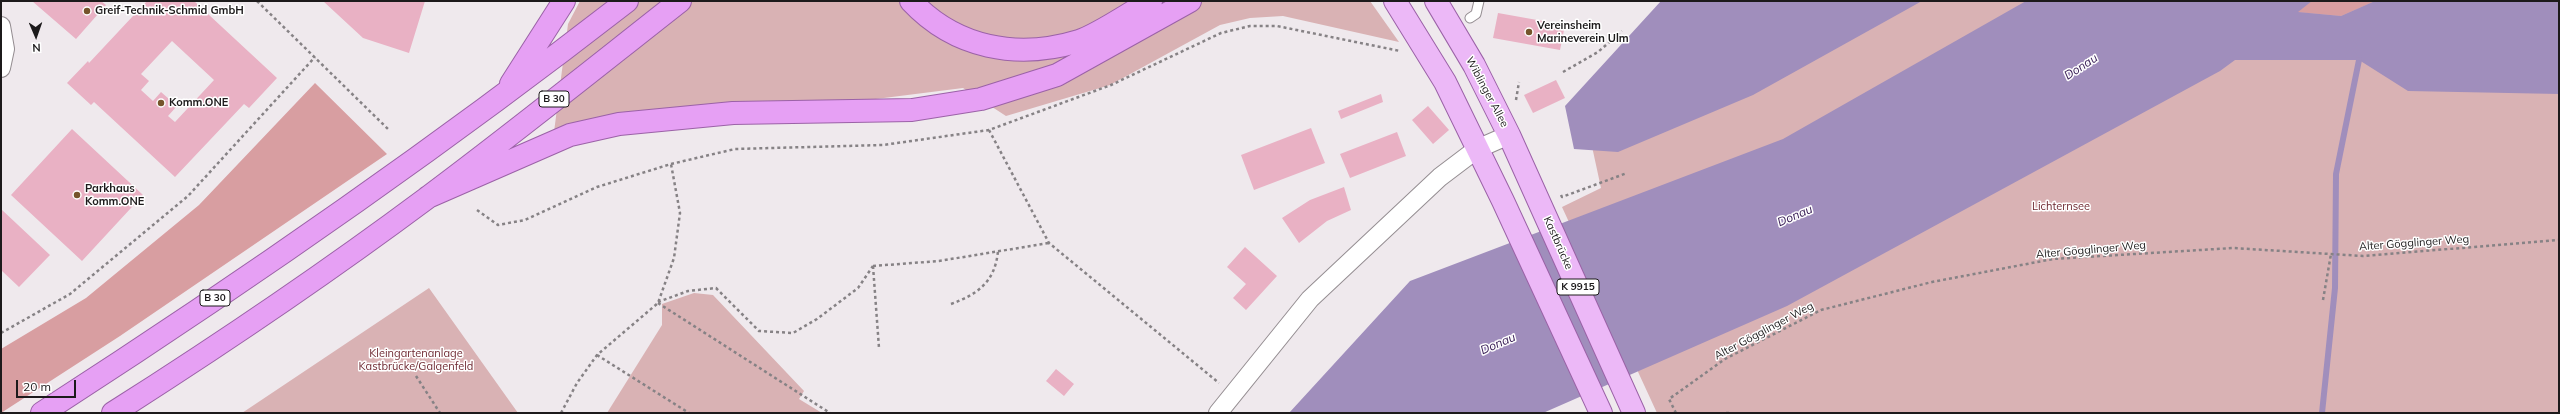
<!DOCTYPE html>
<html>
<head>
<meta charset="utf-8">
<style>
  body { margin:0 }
  #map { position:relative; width:2560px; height:414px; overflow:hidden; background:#efe9ed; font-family:Mulish,sans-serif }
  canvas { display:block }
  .frame { position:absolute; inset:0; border:2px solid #1c1a1b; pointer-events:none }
  .north { position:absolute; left:16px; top:16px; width:40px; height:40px; -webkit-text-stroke:3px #fff; paint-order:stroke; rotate:178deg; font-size:11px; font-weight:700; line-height:16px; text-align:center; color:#1c1a1b }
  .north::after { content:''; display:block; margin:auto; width:14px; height:18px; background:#1c1a1b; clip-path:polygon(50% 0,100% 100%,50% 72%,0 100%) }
  .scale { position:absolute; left:16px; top:380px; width:60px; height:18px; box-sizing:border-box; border:2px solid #1c1a1b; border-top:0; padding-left:5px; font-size:12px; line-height:14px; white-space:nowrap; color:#1c1a1b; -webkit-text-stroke:3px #fff; paint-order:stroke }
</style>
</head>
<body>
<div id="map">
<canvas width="2560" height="414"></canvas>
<div class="frame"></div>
<div class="north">N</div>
<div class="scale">20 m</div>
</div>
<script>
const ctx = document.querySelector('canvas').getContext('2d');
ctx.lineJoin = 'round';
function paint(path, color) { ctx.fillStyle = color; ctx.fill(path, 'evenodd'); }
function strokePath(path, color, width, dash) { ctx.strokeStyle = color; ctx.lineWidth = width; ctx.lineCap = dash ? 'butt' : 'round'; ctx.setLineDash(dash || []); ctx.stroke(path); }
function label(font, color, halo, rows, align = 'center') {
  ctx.font = font + ' Mulish,sans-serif'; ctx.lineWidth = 3; ctx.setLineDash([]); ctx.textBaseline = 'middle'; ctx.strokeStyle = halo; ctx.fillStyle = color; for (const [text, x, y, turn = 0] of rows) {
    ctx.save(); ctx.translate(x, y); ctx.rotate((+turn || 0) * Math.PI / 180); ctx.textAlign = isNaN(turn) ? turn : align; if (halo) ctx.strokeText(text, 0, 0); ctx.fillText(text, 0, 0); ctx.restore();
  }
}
const green = new Path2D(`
  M 580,1 L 1370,1 L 1399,42 L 1283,16 L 1250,18 L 1220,25 L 1110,85 L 1006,116 L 963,88 L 860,101 L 734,102 L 616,116 L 554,132 L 568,24 Z
  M 1663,1 L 2559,1 L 2559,413 L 1657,413 L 1562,207 L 1601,188 L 1580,91 Z
  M 429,288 L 518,413 L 242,413 Z
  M 694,293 L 713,295 L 804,391 L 799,399 L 822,413 L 607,413 L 662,325 L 662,304 Z`);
const forest = new Path2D(`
  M 2312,1 L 2375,1 L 2341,16 L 2297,12 Z
  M 315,83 L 387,154 L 120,336 L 1,413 L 1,349 L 86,298 L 199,205 Z`);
const water = new Path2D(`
  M 1661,1 L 1922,1 L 1753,95 L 1618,152 L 1574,149 L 1565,106 Z
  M 2026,1 L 2312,1 L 2298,12 L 2341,16 L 2375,1 L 2559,1 L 2559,94 L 2408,91 L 2359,60 L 2235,60 L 2220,71 L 1787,306 L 1543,413 L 1289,413 L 1410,281 L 1783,139 Z`);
const stream = new Path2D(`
  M 2322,413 L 2335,288 L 2336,174 L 2359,60`);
const building = new Path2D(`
  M 32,1 L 101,1 L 106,5 L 76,39 Z
  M 147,1 L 194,1 L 277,78 L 249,108 L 244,104 L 175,177 L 94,102 L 91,105 L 67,83 L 88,61 L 89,63 ZM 172,41 L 214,80 L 175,122 L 168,116 L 177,106 L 161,92 L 153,101 L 141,90 L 149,81 L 141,74 Z
  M 323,1 L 425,1 L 409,53 L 363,38 Z
  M 1498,13 L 1565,25 L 1560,50 L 1493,38 Z
  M 1556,80 L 1565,98 L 1533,113 L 1524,95 Z
  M 1381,94 L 1383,102 L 1341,119 L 1338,111 Z
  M 1428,106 L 1449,130 L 1433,144 L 1412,120 Z
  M 1311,128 L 1325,163 L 1254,190 L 1241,155 Z
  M 72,129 L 143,195 L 82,261 L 11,195 Z
  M 1397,132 L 1406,156 L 1350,178 L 1340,154 Z
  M 1344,187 L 1351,210 L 1327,221 L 1299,243 L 1282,218 L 1310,200 Z
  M 1,209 L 50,255 L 19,287 L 1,270 Z
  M 1245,247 L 1277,276 L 1246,310 L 1233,298 L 1246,284 L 1227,267 Z
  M 1056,369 L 1074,384 L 1064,396 L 1046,381 Z`);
const path = new Path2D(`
  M 257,1 L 388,129
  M 1563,72 L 1598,52 L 1622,31
  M 1516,100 L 1519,82
  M 989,130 L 1049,243 L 1219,383
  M 1561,195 L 1562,197 L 1627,173
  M 477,210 L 498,225 L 525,220 L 597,187 L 671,164 L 735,149 L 883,145 L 989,130 L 1111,85 L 1221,33 L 1250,26 L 1277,26 L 1400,51
  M 873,266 L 939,261 L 1049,243
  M 873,266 L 879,348
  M 2323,300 L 2331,254
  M 658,302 L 688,291 L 716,288 L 759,331 L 793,333 L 817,319 L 858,288 L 873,266
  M 658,303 L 830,413
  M 951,304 C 978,294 995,282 998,251
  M 1,333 L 70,294 L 188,196 L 315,57
  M 597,355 L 689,413
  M 416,376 L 440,413
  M 561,413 L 577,383 L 597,355 L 658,303 L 674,258 L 680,213 L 671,164
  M 1676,413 L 1669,399 L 1725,359 L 1821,310 L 1932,282 L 2053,259 L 2233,248 L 2363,256 L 2559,240
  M 1726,413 L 1730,413`);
const service = new Path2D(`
  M 1470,18 L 1476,14 L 1479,1`);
const minor = new Path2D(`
  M 1,26 L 5,49 L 1,68
  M 1218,413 L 1310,299 L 1440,177 L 1477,149 L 1509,135`);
const primary = new Path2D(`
  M 1395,1 L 1445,82 L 1503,201 L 1601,413
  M 1436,1 L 1474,65 L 1509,135 L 1634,413`);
const trunk = new Path2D(`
  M 911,1 C 955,48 1017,60 1079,41 C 1098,35 1131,12 1151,1
  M 511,84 L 564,1
  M 428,197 L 570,135 L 619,124 L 733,113 L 912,110 L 981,99 L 1057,75 L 1190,1
  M 42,413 C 242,284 438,148 627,1
  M 113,413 C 220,345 325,274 427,198 C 513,134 596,67 680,1`);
const markers = [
  [87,11,4,"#75542b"],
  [1529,32,4,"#75542b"],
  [161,103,4,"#75542b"],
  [77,195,4,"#75542b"]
];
const shields = [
  [554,99,30],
  [1578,287,42],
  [215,298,30]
];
const shieldNames = [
  ["B 30",554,99],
  ["K 9915",1578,287],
  ["B 30",215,298]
];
const poiNames = [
  ["Greif-Technik-Schmid GmbH",95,11],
  ["Vereinsheim",1537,26],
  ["Marineverein Ulm",1537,39],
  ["Komm.ONE",169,103],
  ["Parkhaus",85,189],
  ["Komm.ONE",85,202]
];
const streetNames = [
  ["Wiblinger Allee",1487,92,62],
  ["Kastbrücke",1558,243,66],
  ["Alter Gögglinger Weg",2414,243,-4],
  ["Alter Gögglinger Weg",2091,250,-5],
  ["Alter Gögglinger Weg",1764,331,-28]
];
const parkNames = [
  ["Lichternsee",2061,207],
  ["Kleingartenanlage",416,354],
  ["Kastbrücke/Galgenfeld",416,367]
];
const waterNames = [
  ["Donau",2081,67,-33],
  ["Donau",1795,216,-23],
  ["Donau",1498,344,-23]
];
paint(green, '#d9b2b4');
paint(forest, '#d89ea1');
paint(water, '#a08ebc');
strokePath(stream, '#a08ebc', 6);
paint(building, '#e9b1c4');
strokePath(service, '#948d91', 11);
strokePath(minor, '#948d91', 20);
strokePath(primary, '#9b62a7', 24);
strokePath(trunk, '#9b62a7', 24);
strokePath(path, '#868285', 2.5, [3, 3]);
strokePath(service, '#fff', 9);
strokePath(minor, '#fff', 18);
strokePath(primary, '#ecb8f7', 22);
strokePath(trunk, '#e6a0f4', 22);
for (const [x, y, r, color] of markers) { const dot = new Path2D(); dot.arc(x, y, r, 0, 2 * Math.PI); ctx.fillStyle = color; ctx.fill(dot); strokePath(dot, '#fff', 1.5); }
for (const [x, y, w] of shields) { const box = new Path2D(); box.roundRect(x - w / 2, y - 8, w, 16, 3); ctx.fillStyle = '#fff'; ctx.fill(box); strokePath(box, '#1c1a1b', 1); }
label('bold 10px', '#1c1a1b', null, shieldNames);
label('bold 11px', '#1c1a1b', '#fff', poiNames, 'left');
label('11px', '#1c1a1b', '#fff', streetNames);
label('11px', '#6f2932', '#fff', parkNames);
label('italic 12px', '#351a53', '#fff', waterNames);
</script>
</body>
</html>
